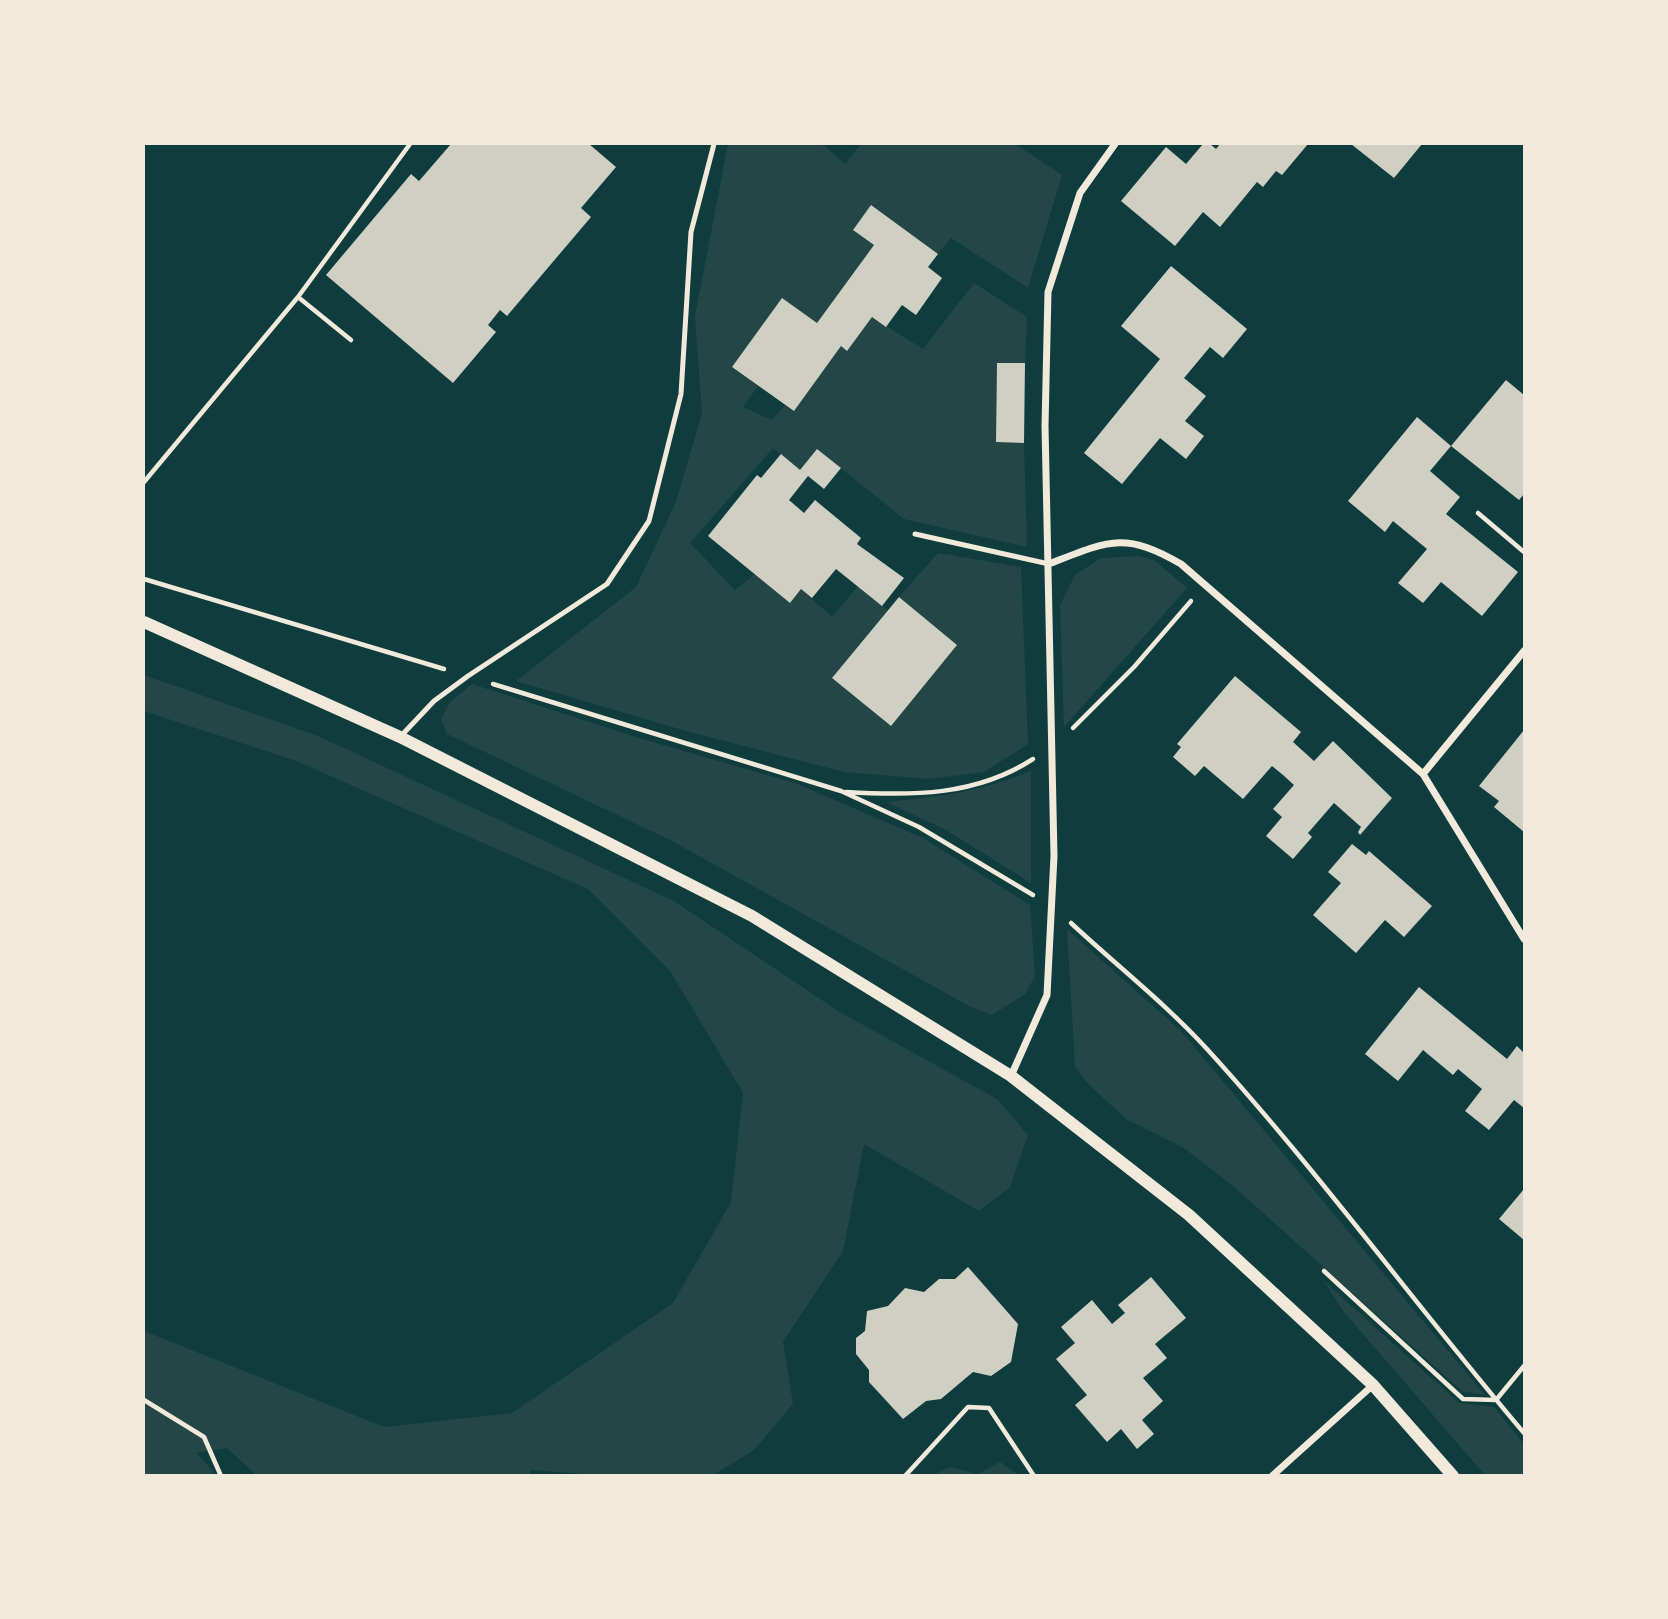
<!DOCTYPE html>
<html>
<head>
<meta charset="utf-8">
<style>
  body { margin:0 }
  #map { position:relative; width:1668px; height:1619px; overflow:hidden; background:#0f3d3e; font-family:Inter,sans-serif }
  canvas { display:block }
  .frame { position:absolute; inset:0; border:145px solid #f1e9da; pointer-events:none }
</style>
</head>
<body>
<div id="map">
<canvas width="1668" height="1619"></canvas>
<div class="frame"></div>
</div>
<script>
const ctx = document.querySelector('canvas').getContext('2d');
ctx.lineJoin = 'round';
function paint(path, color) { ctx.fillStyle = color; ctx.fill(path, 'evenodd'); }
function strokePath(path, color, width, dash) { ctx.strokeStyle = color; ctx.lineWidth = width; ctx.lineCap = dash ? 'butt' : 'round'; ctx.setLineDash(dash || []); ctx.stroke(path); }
const green = new Path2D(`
  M 728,144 L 822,144 L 845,164 L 861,144 L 1015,144 L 1062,175 L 1028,288 L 951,238 L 938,254 L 871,205 L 853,230 L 874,245 L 817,323 L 732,367 L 758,386 L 743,407 L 772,420 L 785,405 L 794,411 L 841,346 L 872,317 L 923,349 L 974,283 L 1027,317 L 1025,363 L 997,363 L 996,442 L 1024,443 L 1027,547 L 904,519 L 817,449 L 800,470 L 773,448 L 690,543 L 735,590 L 755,574 L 790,603 L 801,589 L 832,617 L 858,586 L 888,610 L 832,678 L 890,726 L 957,645 L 899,597 L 938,553 L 1021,567 L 1028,744 L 984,772 L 928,779 L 844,772 L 686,731 L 516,681 L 636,587 L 676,502 L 702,413 L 695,316 Z
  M 1139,556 L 1154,560 L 1187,588 L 1064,727 L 1060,605 L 1075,575 L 1101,558 Z
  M 144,675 L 318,736 L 674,901 L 838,1011 L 997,1099 L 1028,1135 L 1010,1187 L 979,1211 L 864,1144 L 843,1251 L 783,1342 L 793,1404 L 754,1450 L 713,1475 L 614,1476 L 531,1470 L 530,1476 L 256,1475 L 227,1448 L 196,1453 L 213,1471 L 213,1475 L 144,1475 L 144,1331 L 384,1427 L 512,1413 L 673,1303 L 731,1202 L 743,1093 L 670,971 L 588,889 L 296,761 L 144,711 Z
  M 472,684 L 639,738 L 795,783 L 923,838 L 1030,905 L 1035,976 L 1025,994 L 992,1015 L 969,1006 L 670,840 L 447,734 L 441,719 L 450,702 Z
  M 1031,771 L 1031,883 L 946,830 L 886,802 C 937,797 984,791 1031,771 Z
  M 1067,929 L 1181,1031 L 1485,1395 L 1463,1392 L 1233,1186 L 1184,1148 L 1126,1119 L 1085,1081 L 1075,1066 Z
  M 1323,1280 L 1459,1403 L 1494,1407 L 1524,1444 L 1524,1475 L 1485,1475 L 1343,1311 Z
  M 1000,1462 L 1018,1475 L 934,1475 L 950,1467 L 978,1474 Z`);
const building = new Path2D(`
  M 451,144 L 589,144 L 616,167 L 581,208 L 591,217 L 507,316 L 500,310 L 488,325 L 496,332 L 453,383 L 326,275 L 411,174 L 419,181 Z
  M 1203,144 L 1210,144 L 1216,149 L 1220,144 L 1308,144 L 1282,175 L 1276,171 L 1263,187 L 1257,182 L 1220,227 L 1203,212 L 1175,246 L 1121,201 L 1166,147 L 1186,164 Z
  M 1351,144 L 1422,144 L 1394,178 Z
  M 871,205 L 938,254 L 928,267 L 942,278 L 916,315 L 902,305 L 886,327 L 872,317 L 847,351 L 841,346 L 794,411 L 732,367 L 782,298 L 817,323 L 874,245 L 853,230 Z
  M 1171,266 L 1247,329 L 1223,358 L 1210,347 L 1184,378 L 1206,396 L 1185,421 L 1204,436 L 1186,459 L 1160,438 L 1122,484 L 1084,453 L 1160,359 L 1121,326 Z
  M 997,363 L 1025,363 L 1024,443 L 996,442 Z
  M 1506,380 L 1524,395 L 1524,494 L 1519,500 L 1451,446 Z
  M 1417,417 L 1451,446 L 1430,471 L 1460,497 L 1446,514 L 1518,572 L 1482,616 L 1441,582 L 1423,603 L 1398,583 L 1427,549 L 1393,521 L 1385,532 L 1348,501 Z
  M 817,449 L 841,468 L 824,489 L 808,476 L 789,500 L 804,513 L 815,500 L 861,538 L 857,544 L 904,578 L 882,606 L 836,569 L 812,598 L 801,589 L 790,603 L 708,536 L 757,475 L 761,478 L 781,454 L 800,470 Z
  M 899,597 L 957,645 L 891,726 L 832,678 Z
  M 1235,676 L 1301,732 L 1293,742 L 1314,761 L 1333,741 L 1392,798 L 1360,835 L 1358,832 L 1361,827 L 1334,803 L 1308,833 L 1312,837 L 1293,859 L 1266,836 L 1282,817 L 1273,809 L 1294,785 L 1283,775 L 1272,766 L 1243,799 L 1204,766 L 1195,776 L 1173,757 L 1181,747 L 1177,744 Z
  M 1524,730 L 1524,832 L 1494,807 L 1499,801 L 1479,786 Z
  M 1352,844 L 1366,855 L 1369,851 L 1432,906 L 1404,937 L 1385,920 L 1356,953 L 1313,915 L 1341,883 L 1328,872 Z
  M 1419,987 L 1507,1059 L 1517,1046 L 1524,1053 L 1524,1108 L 1514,1100 L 1489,1130 L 1465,1111 L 1482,1089 L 1458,1069 L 1453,1075 L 1423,1050 L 1398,1081 L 1365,1054 Z
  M 1524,1189 L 1524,1240 L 1499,1219 Z
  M 968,1267 L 1018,1324 L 1011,1362 L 991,1376 L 973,1372 L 941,1399 L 926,1401 L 903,1419 L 869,1382 L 869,1370 L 856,1354 L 856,1338 L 865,1331 L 867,1311 L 888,1306 L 905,1288 L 924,1292 L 939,1279 L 955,1279 Z
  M 1151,1277 L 1186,1318 L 1155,1344 L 1167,1358 L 1143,1378 L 1163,1401 L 1142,1420 L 1154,1434 L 1137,1449 L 1121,1429 L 1107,1442 L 1075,1405 L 1087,1395 L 1056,1359 L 1075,1343 L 1061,1327 L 1092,1300 L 1112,1324 L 1125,1313 L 1118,1305 Z`);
const path = new Path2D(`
  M 298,297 L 351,340
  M 144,482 L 298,297 L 410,144
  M 1478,513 L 1524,552
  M 144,579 L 444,669
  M 493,684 L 841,791 L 919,827 L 1033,895
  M 1073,728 L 1134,667 L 1191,601
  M 846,792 C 912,796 976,796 1033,759
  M 1071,923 C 1116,965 1165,1003 1207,1049 C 1319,1172 1417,1307 1524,1433
  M 1324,1271 L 1463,1399 L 1496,1400
  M 144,1400 L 204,1437 L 221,1476
  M 1496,1400 L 1524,1366
  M 905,1476 L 968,1407 L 989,1408 L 1034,1476`);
const service = new Path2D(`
  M 915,534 L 1049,564
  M 400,737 L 434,701 L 468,676 L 607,584 L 649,521 L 681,394 L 691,232 L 714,144`);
const minor = new Path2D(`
  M 1049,564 C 1108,541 1124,531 1181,564 L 1423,774 L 1524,939
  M 1423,774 L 1524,651
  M 1011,1076 L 1047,995 L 1054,856 L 1045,426 L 1048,292 L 1080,193 L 1115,144
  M 1272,1476 L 1373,1385`);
const tertiary = new Path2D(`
  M 144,622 L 400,737 L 752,916 L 1011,1076 L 1189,1215 L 1373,1385 L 1453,1476`);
paint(green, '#244646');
paint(building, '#cfcfc3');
strokePath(path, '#f1e9da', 4.5);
strokePath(service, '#f1e9da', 5);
strokePath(minor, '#f1e9da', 7);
strokePath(tertiary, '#f1e9da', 12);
</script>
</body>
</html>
